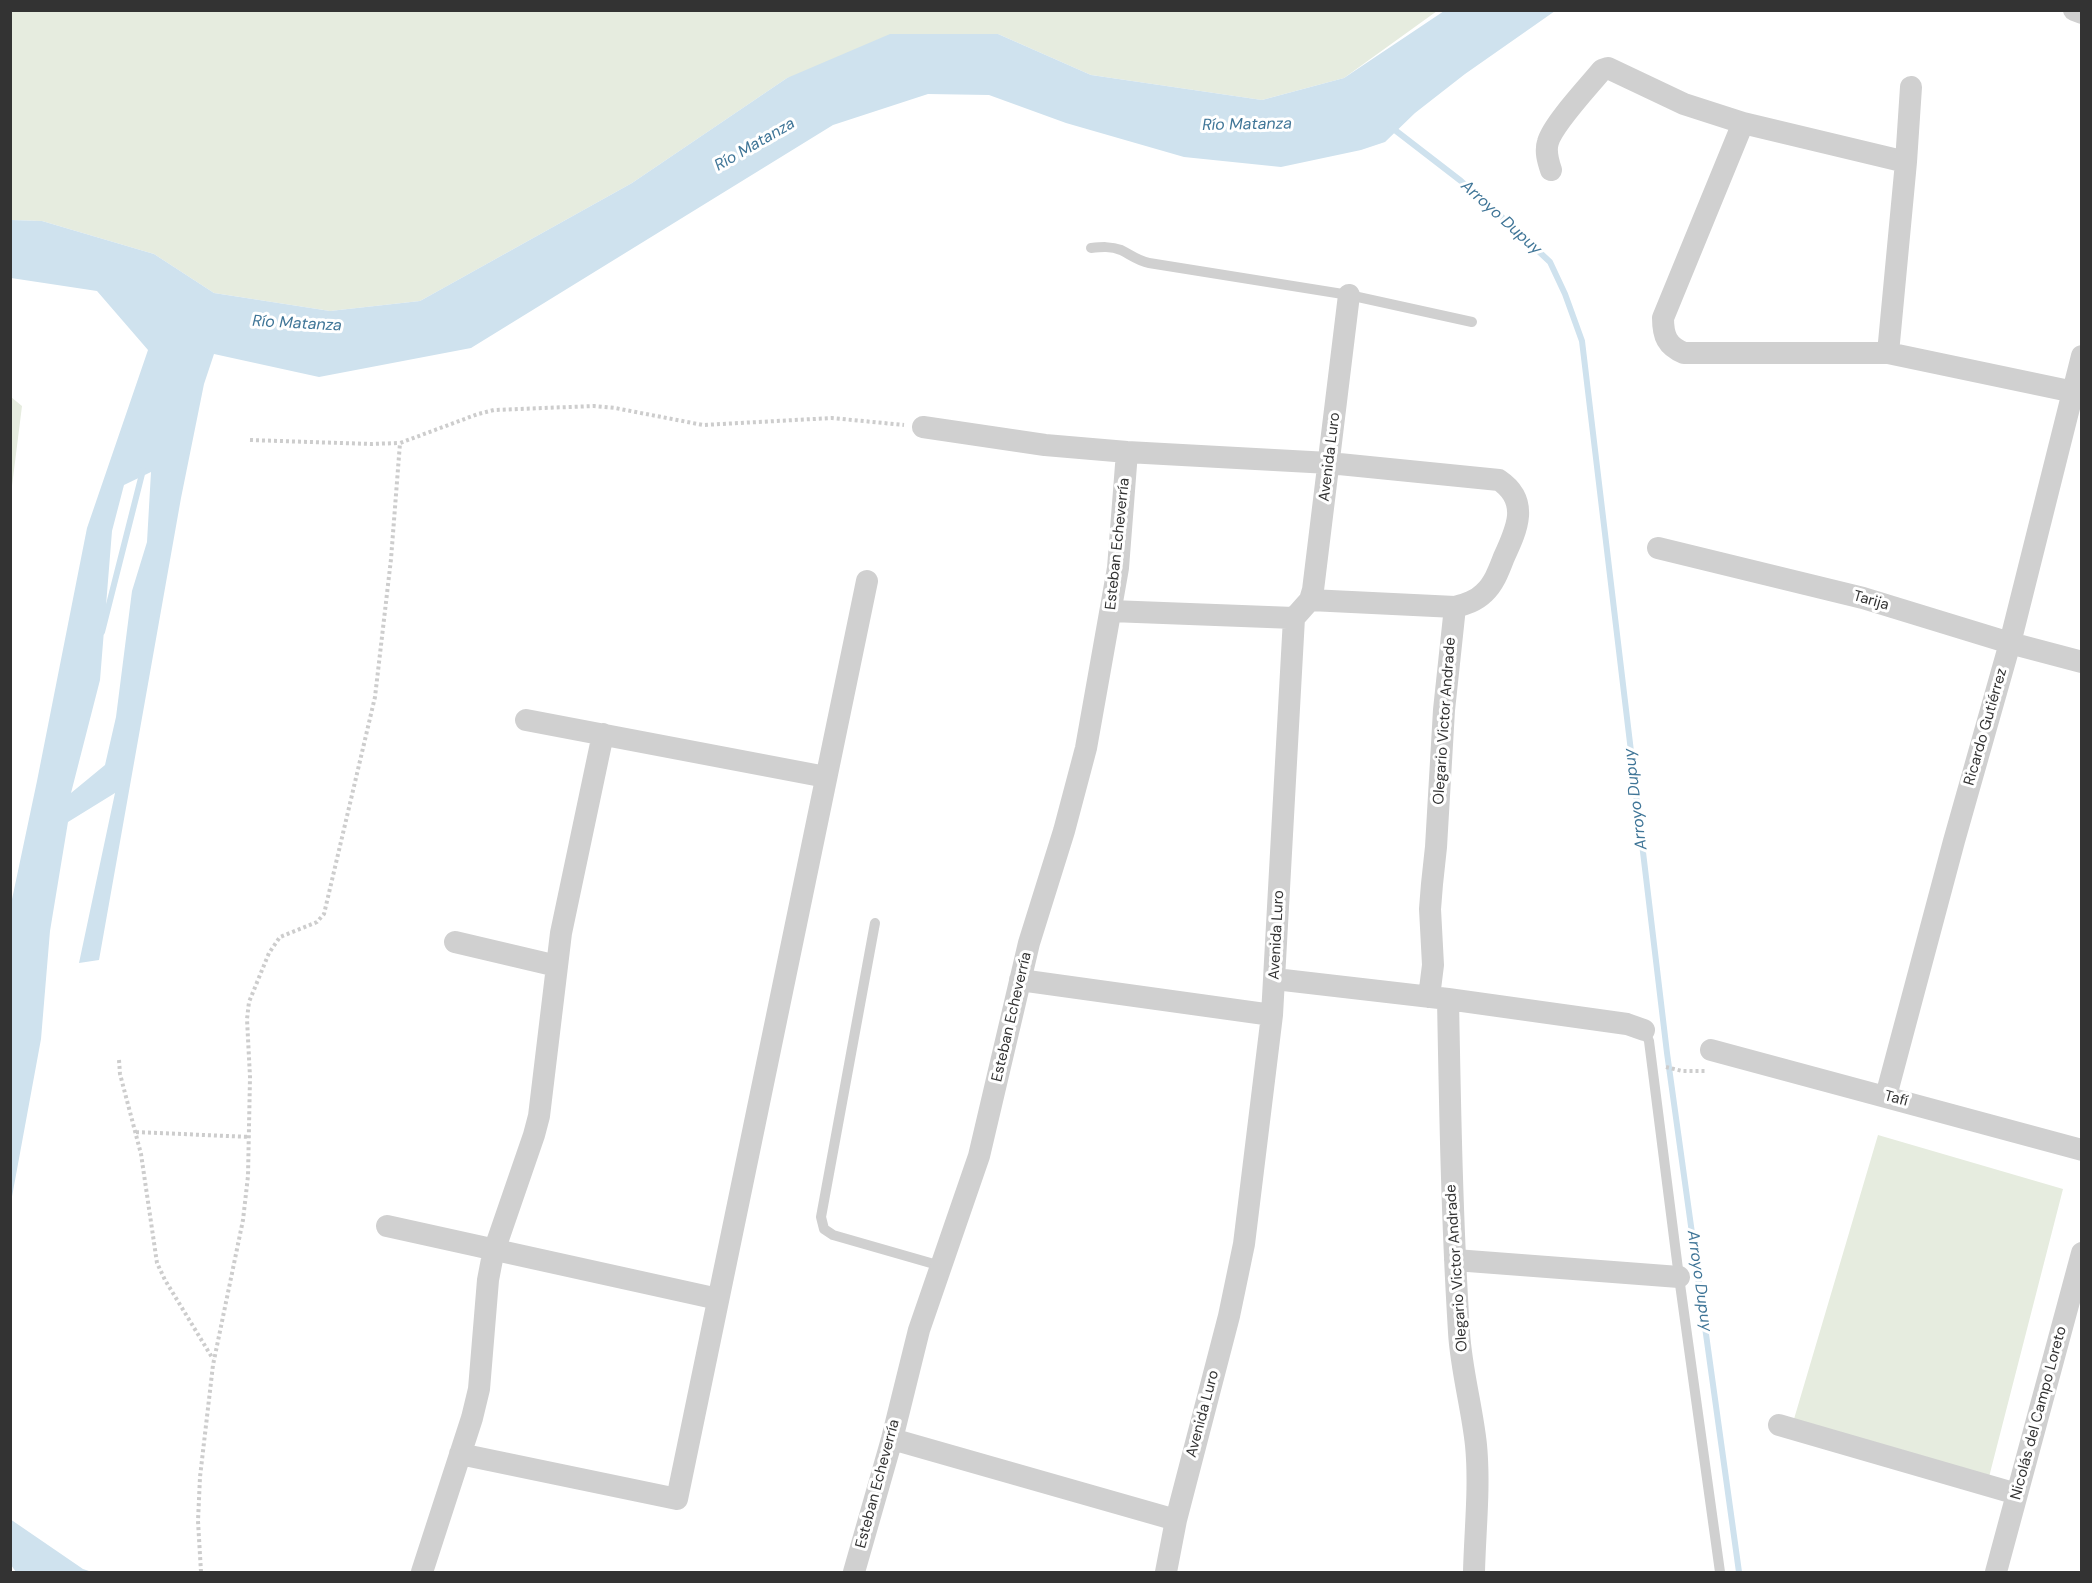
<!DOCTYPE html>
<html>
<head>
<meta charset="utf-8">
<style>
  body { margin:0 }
  #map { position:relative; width:2092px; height:1583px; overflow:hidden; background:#fff; font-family:"DM Sans",sans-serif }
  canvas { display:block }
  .frame { position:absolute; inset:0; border:12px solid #333; pointer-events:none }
</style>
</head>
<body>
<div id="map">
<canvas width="2092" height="1583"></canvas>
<div class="frame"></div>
</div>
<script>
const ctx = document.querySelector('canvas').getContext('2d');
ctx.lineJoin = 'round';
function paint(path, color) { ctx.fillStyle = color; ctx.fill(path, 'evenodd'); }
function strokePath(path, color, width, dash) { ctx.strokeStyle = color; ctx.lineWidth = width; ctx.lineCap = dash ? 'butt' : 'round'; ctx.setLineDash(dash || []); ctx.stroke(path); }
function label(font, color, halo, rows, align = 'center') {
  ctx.font = font + ' "DM Sans",sans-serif'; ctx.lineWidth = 6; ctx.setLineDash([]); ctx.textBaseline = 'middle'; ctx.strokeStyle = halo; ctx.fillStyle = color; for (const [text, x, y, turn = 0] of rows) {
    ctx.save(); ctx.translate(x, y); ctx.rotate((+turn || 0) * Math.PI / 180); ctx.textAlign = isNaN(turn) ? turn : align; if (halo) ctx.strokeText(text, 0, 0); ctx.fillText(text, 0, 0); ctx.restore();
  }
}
const green = new Path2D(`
  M 11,11 L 1437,11 L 1344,78 L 1262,100 L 1091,75 L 998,34 L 787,78 L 632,183 L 420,301 L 330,311 L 214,293 L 154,254 L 42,221 L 11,220 Z
  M 11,397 L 22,406 L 11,494 Z
  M 1878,1135 L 2063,1189 L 1989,1477 L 1794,1419 Z`);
const water = new Path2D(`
  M 1444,11 L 1555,11 L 1465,74 L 1415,113 L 1385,142 L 1361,150 L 1281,167 L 1184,157 L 1066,123 L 989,95 L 928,94 L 833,125 L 471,348 L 319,377 L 214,354 L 204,384 L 181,498 L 99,960 L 79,963 L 115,793 L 68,822 L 50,931 L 41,1039 L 11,1202 L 11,904 L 37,781 L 87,528 L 148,350 L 97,291 L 11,278 L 11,220 L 42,221 L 154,254 L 214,293 L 330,311 L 420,301 L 632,183 L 787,78 L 890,34 L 998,34 L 1091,75 L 1262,100 L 1344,78 ZM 151,472 L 147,542 L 132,591 L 116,717 L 105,765 L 71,793 L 100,680 L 112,531 L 124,485 Z
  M 10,1519 L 83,1569 L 92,1572 L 16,1572 L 11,1565 Z`);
const stream = new Path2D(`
  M 1391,127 L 1461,181 L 1504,219 L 1550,262 L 1565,294 L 1582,341 L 1667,1053 L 1739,1572
  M 102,632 L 143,470`);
const path = new Path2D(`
  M 250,440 L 371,444 L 400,443
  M 119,1060 L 120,1074 L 141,1154 L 157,1263 L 165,1280 L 213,1359
  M 1666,1067 L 1682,1071 L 1706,1071
  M 136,1132 L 250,1137
  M 201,1572 L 198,1521 L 200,1477 L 213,1365 L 243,1220 L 248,1176 L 250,1077 L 247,1019 L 249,1002 L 269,953 L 280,937 L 317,922 L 324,914 L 375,697 L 391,559 L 400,443 L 478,414 L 494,410 L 594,406 L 615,408 L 703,425 L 832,418 L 904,425`);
const service = new Path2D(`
  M 1091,248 C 1101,247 1111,246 1121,250 C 1131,255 1138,261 1149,263 L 1349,295 L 1472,322
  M 875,923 L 821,1217 L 824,1229 L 833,1235 L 941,1266
  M 1644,1030 L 1649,1041 L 1679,1277 L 1720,1572`);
const minor = new Path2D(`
  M 2074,10 L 2082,13
  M 1743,123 L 1663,318 C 1663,336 1667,346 1684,353 L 1888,353 L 2074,392
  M 1551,170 C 1548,161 1545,151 1548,142 C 1553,124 1589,86 1602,70 L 1608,68 L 1684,104 L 1743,123 L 1906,162
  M 1888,353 L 1906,162 L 1911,87
  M 923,427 L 1045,445 L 1127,452 L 1329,463 L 1499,480 C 1530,501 1517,529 1504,557 C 1499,570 1494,584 1484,593 C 1476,601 1466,604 1455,607 L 1444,710 L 1436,847 L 1432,884 L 1430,909 L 1433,965 L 1429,997
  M 1658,548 L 1863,598 L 2010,643 L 2082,662
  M 1310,600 L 1455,607
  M 1111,611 L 1294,618
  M 526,720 L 826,777
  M 455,942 L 557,966
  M 1275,979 L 1448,999 L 1627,1024 L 1644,1030
  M 1020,980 L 1272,1015
  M 1448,999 C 1450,1110 1452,1221 1459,1332 C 1461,1369 1472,1407 1476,1445 C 1480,1487 1475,1530 1474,1572
  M 1711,1050 L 2082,1150
  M 1886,1096 L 1954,841 L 2010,643 L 2082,356
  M 387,1226 L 718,1299
  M 1455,1260 L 1679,1277
  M 1779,1425 L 2017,1494
  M 892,1439 L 1176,1520
  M 460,1454 L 677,1499 L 867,581
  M 422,1572 L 472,1418 L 479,1389 L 488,1280 L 493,1254 L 534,1135 L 539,1116 L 561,933 L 603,734
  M 854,1572 L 892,1439 L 919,1330 L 979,1156 L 1029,943 L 1064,831 L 1086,748 L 1118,568 L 1127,452
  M 1166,1572 L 1176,1520 L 1229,1316 L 1244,1244 L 1272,1015 L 1294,618 L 1310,600 L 1313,590 L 1349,295
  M 1996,1572 L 2082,1253`);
const streetNames = [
  ["Avenida Luro",1330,457,-83],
  ["Esteban Echeverría",1118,544,-84],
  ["Tarija",1871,601,16],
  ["Olegario Victor Andrade",1445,721,-86],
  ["Ricardo Gutiérrez",1986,727,-74],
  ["Avenida Luro",1277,935,-87],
  ["Esteban Echeverría",1012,1017,-77],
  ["Tafí",1896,1099,15],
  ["Olegario Victor Andrade",1457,1268,-94],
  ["Nicolás del Campo Loreto",2039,1413,-75],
  ["Avenida Luro",1203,1414,-75],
  ["Esteban Echeverría",878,1484,-75]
];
const waterNames = [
  ["Río Matanza",1247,125,-1],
  ["Río Matanza",755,145,-30],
  ["Arroyo Dupuy",1501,218,42],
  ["Río Matanza",297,324,3],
  ["Arroyo Dupuy",1636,799,-97],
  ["Arroyo Dupuy",1699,1281,82]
];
paint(green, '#e6ecdf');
paint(water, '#cfe2ee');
strokePath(stream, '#cfe2ee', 6);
strokePath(path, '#cdcdcd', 4, [3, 3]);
strokePath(service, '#d0d0d0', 10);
strokePath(minor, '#d0d0d0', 22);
label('15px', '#333', '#fff', streetNames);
label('italic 16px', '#3f7597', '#fff', waterNames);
</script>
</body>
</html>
